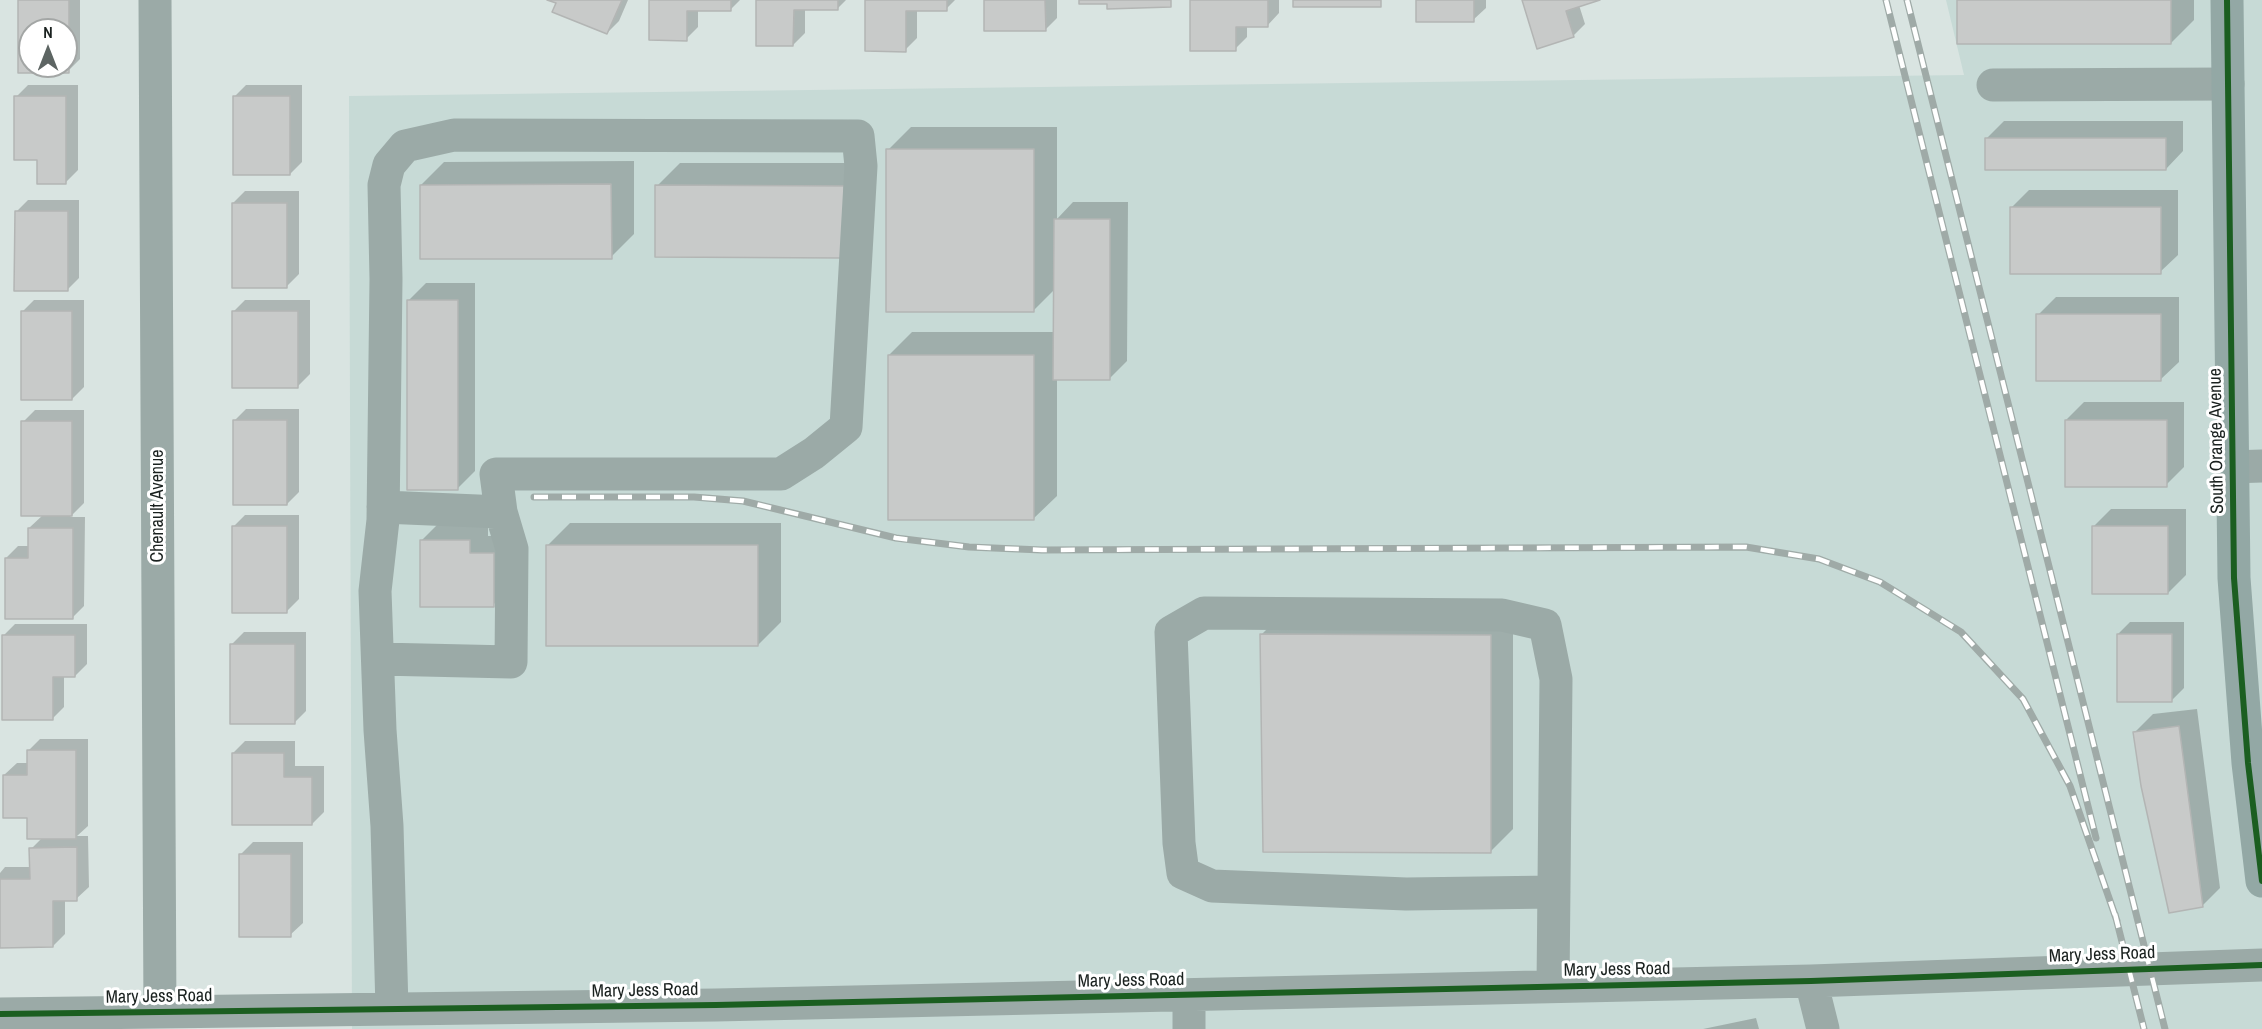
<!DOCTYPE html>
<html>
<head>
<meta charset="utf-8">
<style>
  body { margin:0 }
  #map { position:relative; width:2262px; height:1029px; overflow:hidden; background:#d9e4e1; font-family:"Archivo Narrow",sans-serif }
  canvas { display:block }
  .north { position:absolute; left:18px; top:18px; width:60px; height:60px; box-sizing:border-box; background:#fff; border:2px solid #a3a6a5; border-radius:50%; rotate:0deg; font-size:16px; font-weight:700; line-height:24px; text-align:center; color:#1a211f }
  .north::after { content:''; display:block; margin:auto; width:21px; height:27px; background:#5d6563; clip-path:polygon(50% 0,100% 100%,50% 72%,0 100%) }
</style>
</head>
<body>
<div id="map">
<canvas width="2262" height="1029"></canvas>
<div class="north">N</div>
</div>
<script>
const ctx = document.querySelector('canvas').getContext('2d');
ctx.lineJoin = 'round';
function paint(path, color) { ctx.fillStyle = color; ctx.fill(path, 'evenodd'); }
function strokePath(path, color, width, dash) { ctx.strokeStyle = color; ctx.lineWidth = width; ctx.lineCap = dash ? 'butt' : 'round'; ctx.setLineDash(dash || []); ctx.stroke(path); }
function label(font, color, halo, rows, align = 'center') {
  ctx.font = font + ' "Archivo Narrow",sans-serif'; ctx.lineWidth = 6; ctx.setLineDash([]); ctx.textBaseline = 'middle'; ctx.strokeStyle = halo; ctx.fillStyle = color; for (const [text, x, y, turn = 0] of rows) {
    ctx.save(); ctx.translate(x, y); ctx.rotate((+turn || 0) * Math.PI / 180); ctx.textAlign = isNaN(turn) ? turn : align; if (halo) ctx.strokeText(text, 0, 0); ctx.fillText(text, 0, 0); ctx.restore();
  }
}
const built = new Path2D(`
  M 1946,0 L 2262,0 L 2262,1029 L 352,1029 L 349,96 L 1964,75 Z`);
const shadow = new Path2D(`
  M 19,0 L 80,0 L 80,59 L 68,71 L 19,71 ZM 30,30 L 66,30 L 66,66 L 30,66 Z
  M 551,0 L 628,0 L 619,21 L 607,33 Z
  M 650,0 L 740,0 L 730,10 L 698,9 L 698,27 L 686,39 Z
  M 757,0 L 846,0 L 837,9 L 805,8 L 805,33 L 793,45 Z
  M 866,0 L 955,0 L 946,9 L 917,9 L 917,38 L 905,50 Z
  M 986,0 L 1057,0 L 1057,18 L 1045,30 Z
  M 1191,0 L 1279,0 L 1279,13 L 1267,26 L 1247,26 L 1247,37 L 1235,49 Z
  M 1417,0 L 1486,0 L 1486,8 L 1473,20 Z
  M 1523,0 L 1595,0 L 1579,5 L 1585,24 L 1573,36 Z
  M 1959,0 L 2194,0 L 2194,20 L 2171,43 Z
  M 28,85 L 78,85 L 78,170 L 66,182 L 38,159 L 16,97 Z
  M 246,85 L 302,85 L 302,162 L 290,174 L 234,97 Z
  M 2004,121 L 2183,121 L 2183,151 L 2166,169 L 1986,139 Z
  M 911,127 L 1057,127 L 1057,219 L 1073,202 L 1128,202 L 1127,361 L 1109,379 L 1057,379 L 1057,496 L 1033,519 L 889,355 L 912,332 L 1055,332 L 1055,289 L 1033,311 L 888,150 Z
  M 634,161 L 634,234 L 611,257 L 421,185 L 444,162 Z
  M 680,163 L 866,163 L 866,234 L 657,186 Z
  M 2029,190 L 2178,190 L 2178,255 L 2160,272 L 2011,208 Z
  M 245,191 L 299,191 L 299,274 L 287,286 L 233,203 Z
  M 28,200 L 79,200 L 79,278 L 67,290 L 16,212 Z
  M 426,283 L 475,283 L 475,471 L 457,489 L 408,301 Z
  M 2056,297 L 2179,297 L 2179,362 L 2161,379 L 2038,315 Z
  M 34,300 L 84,300 L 84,387 L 72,399 L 22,312 Z
  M 245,300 L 310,300 L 310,374 L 298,386 L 233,312 Z
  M 2084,402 L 2184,402 L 2184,467 L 2166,485 L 2066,420 Z
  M 246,409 L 299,409 L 299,492 L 287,504 L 234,421 Z
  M 35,410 L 84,410 L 84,503 L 70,517 L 85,517 L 84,606 L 72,618 L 6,558 L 18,546 L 29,546 L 29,528 L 43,515 L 23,422 Z
  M 2111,509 L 2186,509 L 2186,575 L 2168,593 L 2093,527 Z
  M 245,515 L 299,515 L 299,599 L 287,611 L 233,527 Z
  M 440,522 L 488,522 L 488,536 L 511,536 L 511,587 L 493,605 L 422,540 Z
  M 570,523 L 781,523 L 781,622 L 758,645 L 547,546 Z
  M 1285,611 L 1513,612 L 1513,829 L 1490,852 L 1262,634 Z
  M 2130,622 L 2184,622 L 2184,688 L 2172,700 L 2118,634 Z
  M 15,624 L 87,624 L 87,664 L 75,676 L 64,676 L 64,707 L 52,719 L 3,636 Z
  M 244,632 L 306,632 L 306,711 L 294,723 L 232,644 Z
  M 2197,709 L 2220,888 L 2202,906 L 2135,732 L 2153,714 Z
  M 40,739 L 88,739 L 88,826 L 77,836 L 88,836 L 89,887 L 76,899 L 65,899 L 65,934 L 53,946 L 0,946 L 0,873 L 5,867 L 31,867 L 31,849 L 42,838 L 4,775 L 17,763 L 28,763 L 28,751 Z
  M 245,741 L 295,741 L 295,766 L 324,766 L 324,812 L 312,824 L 233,753 Z
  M 253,842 L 303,842 L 303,923 L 290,935 L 241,854 Z
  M 1756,1018 L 1759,1029 L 1703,1029 Z`);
const building = new Path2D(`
  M 18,0 L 69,0 L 69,73 L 18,73 ZM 30,30 L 66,30 L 66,66 L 30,66 Z
  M 547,0 L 622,0 L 607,34 L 552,12 L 556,3 Z
  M 649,0 L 731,0 L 731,11 L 687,11 L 687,41 L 649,40 Z
  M 756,0 L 838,0 L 838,10 L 794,10 L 793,46 L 756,46 Z
  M 865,0 L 947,0 L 947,11 L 906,11 L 906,52 L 865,51 Z
  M 984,0 L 1045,0 L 1046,31 L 984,31 Z
  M 1079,0 L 1171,0 L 1171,7 L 1107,9 L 1107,4 L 1079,4 Z
  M 1190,0 L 1268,0 L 1268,27 L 1236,27 L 1236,51 L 1190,51 Z
  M 1293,0 L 1381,0 L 1381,7 L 1293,7 Z
  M 1416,0 L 1474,0 L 1474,22 L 1416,22 Z
  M 1522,0 L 1600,0 L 1566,11 L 1574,37 L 1537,49 Z
  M 1957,0 L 2171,0 L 2171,44 L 1957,44 Z
  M 14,96 L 66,96 L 66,184 L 37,184 L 37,160 L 14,160 Z
  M 233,96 L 290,96 L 290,175 L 233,175 Z
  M 1985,138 L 2166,138 L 2166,170 L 1985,170 Z
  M 886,149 L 1034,149 L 1034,312 L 886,312 Z
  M 611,184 L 612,259 L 420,259 L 420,185 Z
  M 655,185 L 844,186 L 843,258 L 655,257 Z
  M 232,203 L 287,203 L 287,288 L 232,288 Z
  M 2010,207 L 2161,207 L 2161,274 L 2010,274 Z
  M 15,211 L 68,211 L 68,291 L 14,291 Z
  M 1054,219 L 1110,219 L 1110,380 L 1053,380 Z
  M 407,300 L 458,300 L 458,490 L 407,490 Z
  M 21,311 L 72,311 L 72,400 L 21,400 Z
  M 232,311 L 298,311 L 298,388 L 232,388 Z
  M 2036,314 L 2161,314 L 2161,381 L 2036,381 Z
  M 888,355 L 1034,355 L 1034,520 L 888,520 Z
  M 233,420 L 287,420 L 287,505 L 233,505 Z
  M 2065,420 L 2167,420 L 2167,487 L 2065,487 Z
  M 21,421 L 72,421 L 72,516 L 21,516 Z
  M 232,526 L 287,526 L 287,613 L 232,613 Z
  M 2092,526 L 2168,526 L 2168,594 L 2092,594 Z
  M 28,528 L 73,528 L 73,619 L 5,619 L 5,558 L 28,558 Z
  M 420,540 L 470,540 L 470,553 L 494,553 L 494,607 L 420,607 Z
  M 546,545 L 758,545 L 758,646 L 546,646 Z
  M 1260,634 L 1491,635 L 1491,853 L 1263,852 Z
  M 2117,634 L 2172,634 L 2172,702 L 2117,702 Z
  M 2,635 L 75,635 L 75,677 L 53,677 L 53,720 L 2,720 Z
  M 230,644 L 295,644 L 295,724 L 230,724 Z
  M 2179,726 L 2203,907 L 2169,913 L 2141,786 L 2133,732 Z
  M 27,750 L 76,750 L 76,839 L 27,839 L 27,818 L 3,818 L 3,775 L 27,775 Z
  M 232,753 L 284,753 L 284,777 L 312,777 L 312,825 L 232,825 Z
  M 77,847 L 77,901 L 53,901 L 53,947 L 0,948 L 0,879 L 30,879 L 29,848 Z
  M 239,854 L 291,854 L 291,937 L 239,937 Z`);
const minor = new Path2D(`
  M 155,0 L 160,1012
  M 1993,85 L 2228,84
  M 2231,467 L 2262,466
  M 383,507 L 501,512
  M 379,659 L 511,662 L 512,549 L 501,512 L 496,474 L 781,474 L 814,453 L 846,427 L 861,166 L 858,136 L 454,135 L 405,146 L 389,165 L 384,185 L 386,279 L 383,520 L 375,591 L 380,730 L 387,826 L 392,1009
  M 1811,981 L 1823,1029
  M 1553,986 L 1556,679 L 1545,625 L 1502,615 L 1204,613 L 1171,632 L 1179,843 L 1183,873 L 1212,886 L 1406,894 L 1554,892
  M 0,1014 L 716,1005 L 1811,981 L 2262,965
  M 1189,1029 L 1189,995`);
const major = new Path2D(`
  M 2227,0 L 2234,578 L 2248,763 L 2262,881`);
const rail = new Path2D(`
  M 1886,0 L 2096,838
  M 1907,0 L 2165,1029
  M 534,497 L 694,497 L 743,501 L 896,538 L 969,547 L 1042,550 L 1746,547 L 1819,559 L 1880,582 L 1961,632 L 2023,699 L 2070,786 L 2117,921
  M 2115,914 L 2144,1029`);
const cycleway = new Path2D(`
  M 2227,0 L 2234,578 L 2248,763 L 2262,881
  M 0,1014 L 716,1005 L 1811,981 L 2262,965`);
const streetNames = [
  ["South Orange Avenue",2217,441,-91],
  ["Chenault Avenue",158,506,-90],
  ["Mary Jess Road",2102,955,-2],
  ["Mary Jess Road",1617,970,-1],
  ["Mary Jess Road",1131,981,-1],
  ["Mary Jess Road",645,991,-1],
  ["Mary Jess Road",159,997,-1]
];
paint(built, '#c7dad6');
paint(shadow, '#0003');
paint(building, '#c8cac9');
strokePath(building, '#b3b5b4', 1.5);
strokePath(minor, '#9baaa7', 33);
strokePath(major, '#93a8a5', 33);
strokePath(rail, '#9faaa7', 7);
strokePath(rail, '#fff', 4.5, [14]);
strokePath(cycleway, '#1b5e20', 6);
label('18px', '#1a211f', '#fff', streetNames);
</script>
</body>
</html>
